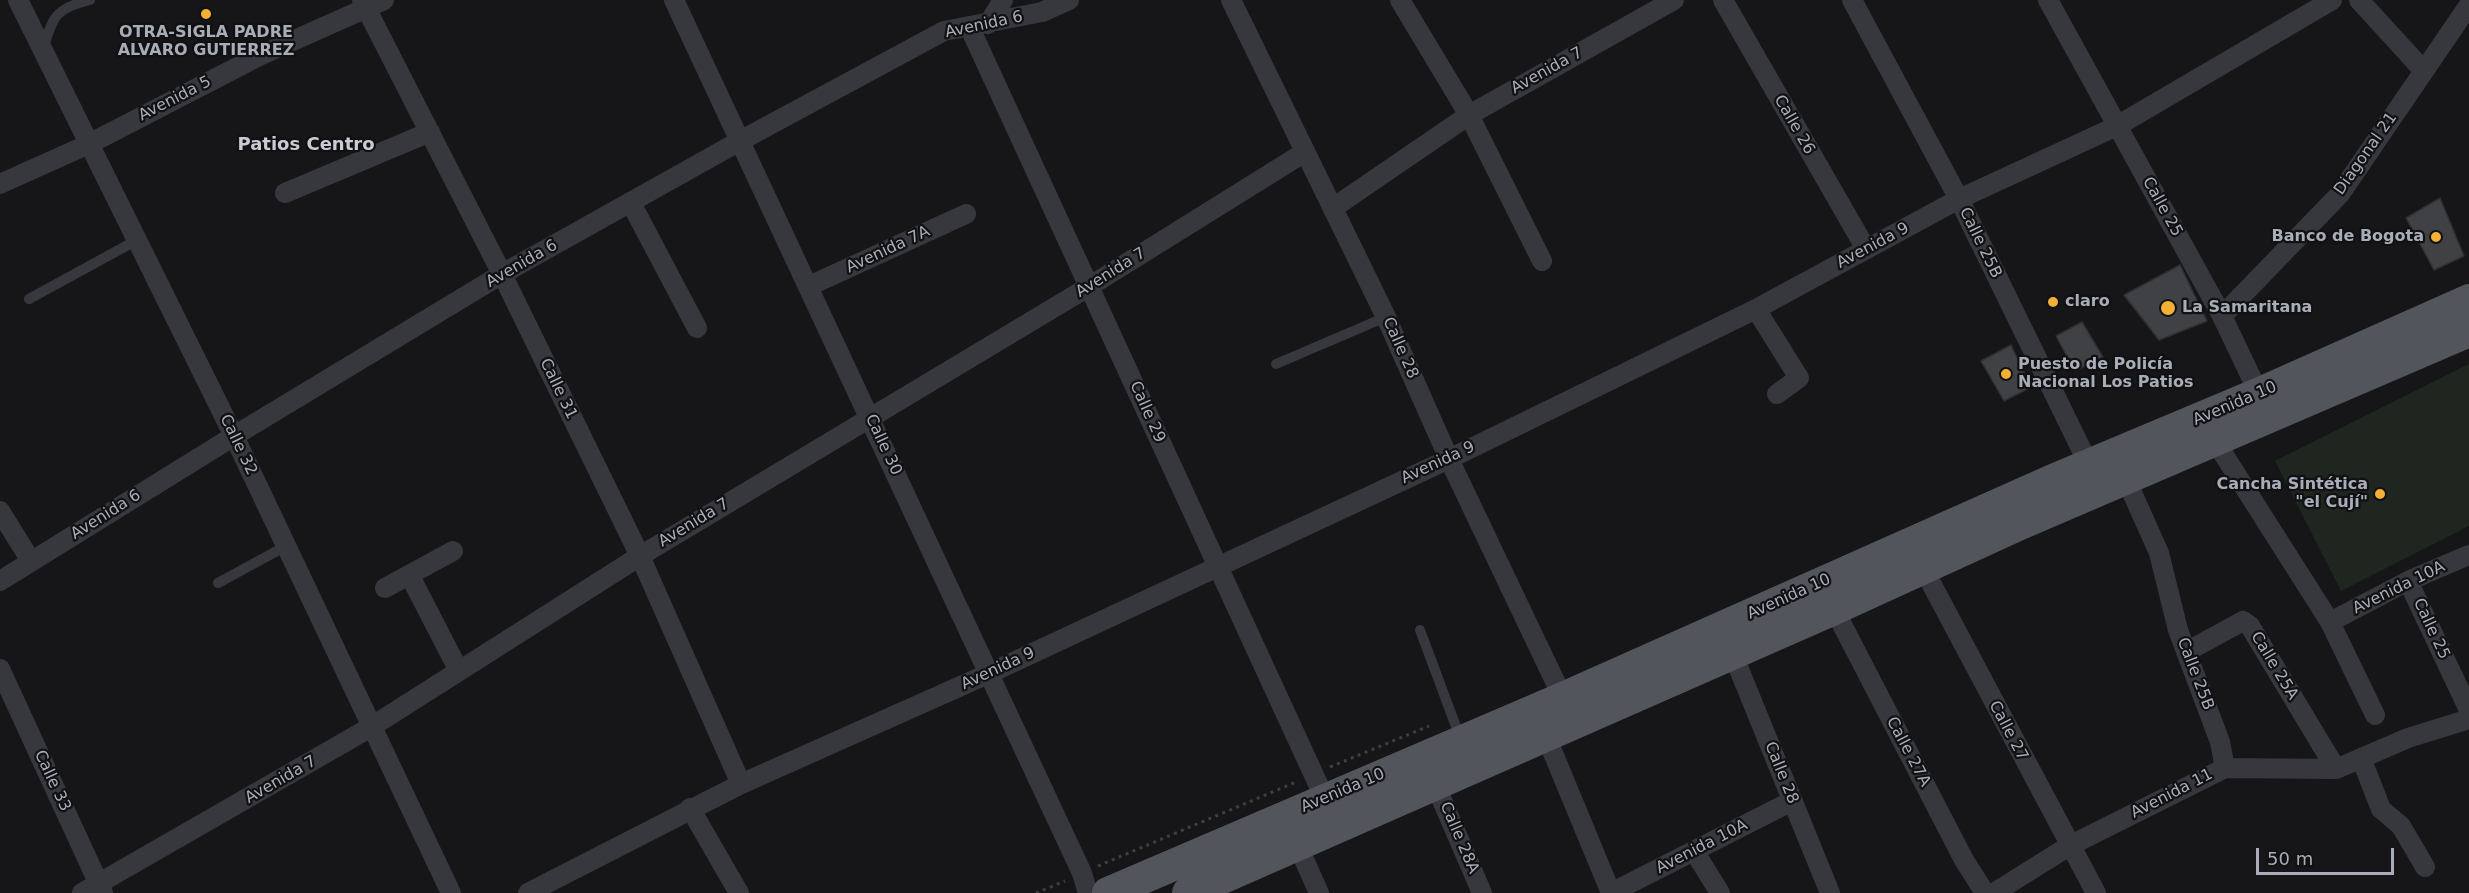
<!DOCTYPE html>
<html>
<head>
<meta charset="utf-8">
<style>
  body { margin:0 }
  #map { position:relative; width:2469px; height:893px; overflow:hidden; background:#161618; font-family:"DejaVu Sans",sans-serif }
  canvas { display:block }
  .scale { position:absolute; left:2256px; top:848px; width:138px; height:27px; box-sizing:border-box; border:3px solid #a8adb8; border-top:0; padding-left:8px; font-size:18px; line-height:21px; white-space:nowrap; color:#a8adb8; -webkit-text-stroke:4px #111113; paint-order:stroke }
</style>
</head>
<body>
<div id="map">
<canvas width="2469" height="893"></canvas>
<div class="scale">50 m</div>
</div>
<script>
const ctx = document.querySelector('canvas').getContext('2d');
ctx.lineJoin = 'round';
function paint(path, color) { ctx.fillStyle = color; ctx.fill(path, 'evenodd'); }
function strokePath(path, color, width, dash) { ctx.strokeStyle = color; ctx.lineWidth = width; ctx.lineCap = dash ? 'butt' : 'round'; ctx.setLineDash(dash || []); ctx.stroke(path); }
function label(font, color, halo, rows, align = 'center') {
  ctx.font = font + ' "DejaVu Sans",sans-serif'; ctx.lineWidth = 4.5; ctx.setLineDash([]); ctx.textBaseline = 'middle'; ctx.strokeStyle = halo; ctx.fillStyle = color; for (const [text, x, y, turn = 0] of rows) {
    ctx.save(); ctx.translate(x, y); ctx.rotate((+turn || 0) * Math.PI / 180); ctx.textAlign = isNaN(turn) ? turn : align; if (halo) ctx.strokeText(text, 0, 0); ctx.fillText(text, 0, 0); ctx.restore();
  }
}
const green = new Path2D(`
  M 2469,364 L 2469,526 L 2341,591 L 2275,461 Z`);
const building = new Path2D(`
  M 2440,198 L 2464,256 L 2434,270 L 2406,218 Z
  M 2180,265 L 2207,321 L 2159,340 L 2124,295 Z
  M 2082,322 L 2103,357 L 2075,371 L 2056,336 Z
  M 2011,345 L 2031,387 L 2004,401 L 1981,361 Z`);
const path = new Path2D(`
  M 1330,767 L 1429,726
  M 1098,866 L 1296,782
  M 1036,893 L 1065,881`);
const service = new Path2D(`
  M 44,48 C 52,16 57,8 90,0
  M 29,299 L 137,240
  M 1276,364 L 1386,317
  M 218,583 L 286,546
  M 1420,630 L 1461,740`);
const minor = new Path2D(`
  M 18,0 L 234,436 L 451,893
  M 362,0 L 502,274 L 640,556 L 741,784
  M 674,0 L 1082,873 L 1088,893
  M 1231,0 L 1386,317 L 1449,459 L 1563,698
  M 1400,0 L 1469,115 L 1542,261
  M 1723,0 L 1866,249
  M 1852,0 L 1959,199 L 2093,473
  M 2048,0 L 2222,316 L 2263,402
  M 2359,0 L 2423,70
  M 988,24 L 1003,0
  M 969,26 L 1325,799
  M 0,184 L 89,144 L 259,56 L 384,0
  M 285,193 L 430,132
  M 631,203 L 697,328
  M 1333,208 L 1469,115 L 1674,0
  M 809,286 L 966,214
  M 1756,309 L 1799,378 L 1777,394
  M 2222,316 L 2340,194 L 2469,5
  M 2215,441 L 2330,622 L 2375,715
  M 2126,479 L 2159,553 L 2178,630 L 2220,742 L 2225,768
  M 0,511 L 31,561
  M 1923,568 L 2096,893
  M 410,576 L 459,671
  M 0,581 L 234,436 L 502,274 L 738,142 L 944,31 L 1042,12 L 1069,0
  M 2408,581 L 2469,710
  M 385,588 L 453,551
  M 1834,609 L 1964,860 L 1985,893
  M 2330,622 L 2408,581 L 2469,555
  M 1732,652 L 1830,893
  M 2186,652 L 2243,621 L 2250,626 L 2336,769
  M 0,669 L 103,893
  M 1546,736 L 1611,893
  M 2361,758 L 2381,809 L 2401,826 L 2425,867
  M 1435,784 L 1482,893
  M 690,808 L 739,893
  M 1298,846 L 1319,893
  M 1694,851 L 1720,893
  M 82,893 L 371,727 L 640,556 L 1090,286 L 1305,152
  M 528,893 L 741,784 L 990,673 L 1449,459 L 1756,309 L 1959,199 L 2117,126 L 2332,0
  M 1611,893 L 1792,801
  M 1994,893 L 2069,846 L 2225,768 L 2336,769 L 2408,738 L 2469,719`);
const primary = new Path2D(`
  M 1108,893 L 1563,698 L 2055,479 L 2260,393 L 2469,300
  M 1188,893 L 1834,609 L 2018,525 L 2469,331`);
const markers = [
  [206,14,6,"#f2b134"],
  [2436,237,6,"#f2b134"],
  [2053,302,6,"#f2b134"],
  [2168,308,8,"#f2b134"],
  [2006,374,6,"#f2b134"],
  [2380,494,6,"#f2b134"]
];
const streetNames = [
  ["Avenida 6",984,25,-12],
  ["Avenida 7",1547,71,-29],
  ["Avenida 5",175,99,-27],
  ["Calle 26",1794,125,60],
  ["Diagonal 21",2366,154,-55],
  ["Calle 25",2162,207,61],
  ["Calle 25B",1980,243,64],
  ["Avenida 9",1873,246,-28],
  ["Avenida 7A",888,250,-25],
  ["Avenida 6",522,264,-30],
  ["Avenida 7",1111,273,-32],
  ["Calle 28",1400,348,66],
  ["Calle 31",558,389,64],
  ["Avenida 10",2235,404,-23],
  ["Calle 29",1147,412,66],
  ["Calle 32",238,445,64],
  ["Calle 30",883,445,65],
  ["Avenida 9",1438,463,-25],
  ["Avenida 6",106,515,-32],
  ["Avenida 7",694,523,-31],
  ["Avenida 10A",2399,588,-26],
  ["Avenida 10",1789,597,-24],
  ["Calle 25",2431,629,65],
  ["Calle 25A",2274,666,59],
  ["Avenida 9",998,669,-25],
  ["Calle 25B",2195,674,69],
  ["Calle 27",2008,731,62],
  ["Calle 27A",1908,752,62],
  ["Calle 28",1781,773,68],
  ["Avenida 7",281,780,-30],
  ["Calle 33",52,781,65],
  ["Avenida 10",1343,791,-23],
  ["Avenida 11",2172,794,-27],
  ["Calle 28A",1459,838,67],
  ["Avenida 10A",1702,847,-27]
];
const poiNames = [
  ["OTRA-SIGLA PADRE",206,33,"center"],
  ["ALVARO GUTIERREZ",206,51,"center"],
  ["Banco de Bogota",2424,237,"right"],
  ["claro",2065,302],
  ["La Samaritana",2182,308],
  ["Puesto de Policía",2018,365],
  ["Nacional Los Patios",2018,383],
  ["Cancha Sintética",2368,485,"right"],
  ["\"el Cují\"",2368,503,"right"]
];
const neighbourhoodNames = [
  ["Patios Centro",306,145]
];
paint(green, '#1e261f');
paint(building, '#404145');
strokePath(building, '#303034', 1.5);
strokePath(path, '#3d3f44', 3, [3, 4.5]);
strokePath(service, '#37383d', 10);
strokePath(minor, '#37383d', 20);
strokePath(primary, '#53555c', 32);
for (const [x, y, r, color] of markers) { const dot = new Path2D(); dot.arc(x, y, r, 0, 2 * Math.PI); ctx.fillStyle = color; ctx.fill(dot); strokePath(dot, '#111113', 2); }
label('16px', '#a8adb8', '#111113', streetNames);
label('bold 16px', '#a8adb8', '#111113', poiNames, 'left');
label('bold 18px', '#c9ccd4', '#111113', neighbourhoodNames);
</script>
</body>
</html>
